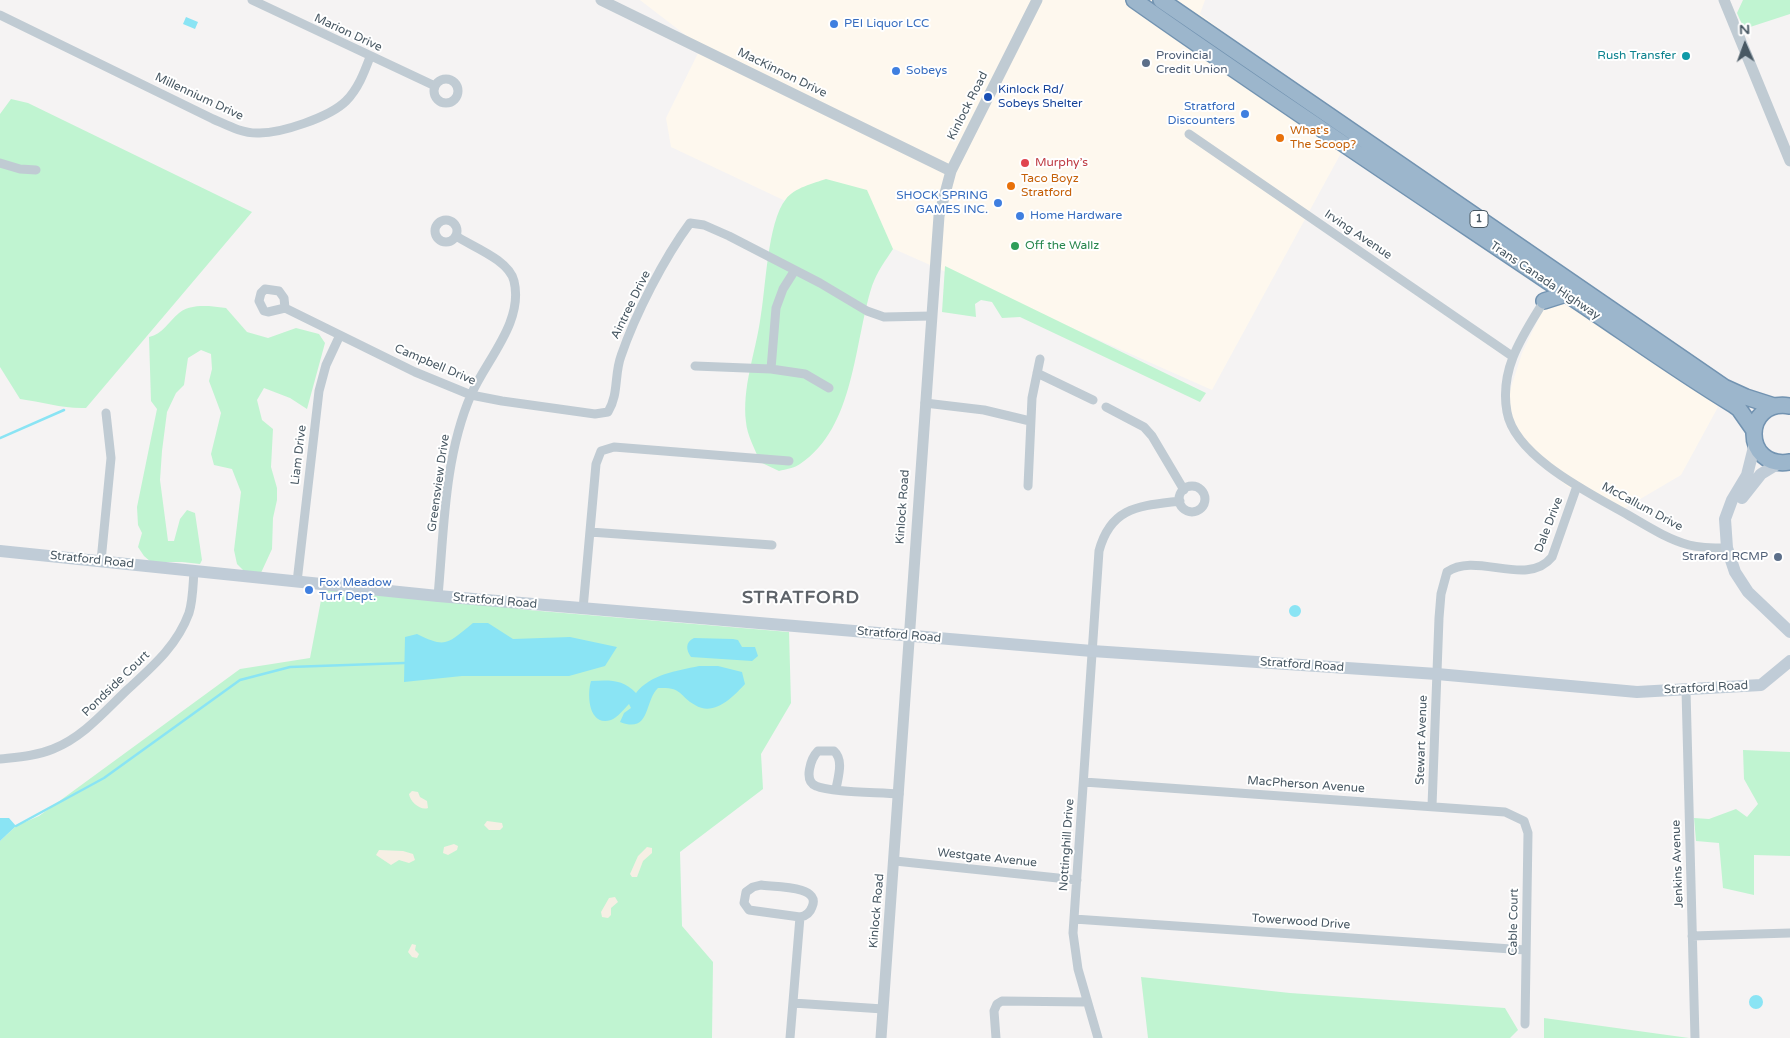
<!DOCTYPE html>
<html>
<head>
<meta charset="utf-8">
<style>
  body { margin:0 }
  #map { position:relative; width:1790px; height:1038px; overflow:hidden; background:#f5f3f3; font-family:"Varela Round",sans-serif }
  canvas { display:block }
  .north { position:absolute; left:1720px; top:20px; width:50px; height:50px; -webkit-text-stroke:4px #fff; paint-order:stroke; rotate:358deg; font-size:14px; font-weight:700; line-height:20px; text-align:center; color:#485863 }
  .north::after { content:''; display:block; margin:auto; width:18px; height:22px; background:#485863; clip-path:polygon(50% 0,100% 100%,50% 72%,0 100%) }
</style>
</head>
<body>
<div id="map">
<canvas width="1790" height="1038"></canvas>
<div class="north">N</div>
</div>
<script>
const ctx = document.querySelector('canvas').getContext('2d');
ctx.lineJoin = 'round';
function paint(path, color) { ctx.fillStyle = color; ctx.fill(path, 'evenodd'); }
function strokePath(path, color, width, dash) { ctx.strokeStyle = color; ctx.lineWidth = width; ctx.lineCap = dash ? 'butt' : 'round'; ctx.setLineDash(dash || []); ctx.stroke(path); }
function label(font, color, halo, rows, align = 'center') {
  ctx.font = font + ' "Varela Round",sans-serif'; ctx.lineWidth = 4; ctx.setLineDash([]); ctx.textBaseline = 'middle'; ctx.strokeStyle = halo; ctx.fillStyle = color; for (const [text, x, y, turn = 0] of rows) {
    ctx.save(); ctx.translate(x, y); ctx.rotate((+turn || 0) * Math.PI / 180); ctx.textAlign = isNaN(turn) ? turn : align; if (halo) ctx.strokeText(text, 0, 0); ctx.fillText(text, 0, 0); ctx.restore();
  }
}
const commercial = new Path2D(`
  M 640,0 L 1205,0 L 1200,14 L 1353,131 L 1212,390 L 779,198 L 671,147 L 666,118 L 701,47 Z
  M 1553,289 L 1707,395 L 1718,407 L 1681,475 L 1625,508 L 1613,505 L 1568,487 L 1518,443 L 1507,400 L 1522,353 Z`);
const green = new Path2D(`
  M 1743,0 L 1790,0 L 1790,14 L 1744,29 L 1737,13 Z
  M 11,99 L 28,103 L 252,212 L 86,408 C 64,409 42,402 20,399 L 0,367 L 0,114 Z
  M 826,179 L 867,190 L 893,249 C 885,261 877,272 872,286 C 854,342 855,428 800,464 C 795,468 786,469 779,471 L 760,462 C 755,449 747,435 746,422 C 742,388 755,354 760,321 C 766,290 767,222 786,199 C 794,188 814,183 826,179 Z
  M 945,266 L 1206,393 L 1200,402 L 1020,317 L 1002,318 L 992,302 L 981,300 L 975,304 L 976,317 L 942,312 Z
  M 209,306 L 226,308 L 247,332 L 268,338 L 296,328 L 319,334 L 325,343 L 307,409 L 290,398 L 264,388 L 257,400 L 262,420 L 273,429 L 271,467 L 277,488 L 277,500 L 273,518 L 272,549 L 260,575 L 245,572 L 237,564 L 234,550 L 241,492 L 232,469 L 214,465 L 211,454 L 221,413 L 209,381 L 212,369 L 211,354 L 201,350 L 188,358 L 184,385 L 176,393 L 167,412 L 162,451 L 160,480 L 168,541 L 174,541 L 180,519 L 187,510 L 195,513 L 202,560 L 200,564 L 182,562 L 151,562 L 144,556 L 138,547 L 142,533 L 138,525 L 137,507 L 157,409 L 151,401 L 149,337 C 163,334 168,322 179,313 C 187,306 198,306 209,306 Z
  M 322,584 L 528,610 L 789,632 L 791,703 L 761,754 L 763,789 L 680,852 L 682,926 L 713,962 L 712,1038 L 0,1038 L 0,841 L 16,826 L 39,816 L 240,669 L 310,658 L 322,595 Z
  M 1743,750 L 1790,752 L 1790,856 L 1754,855 L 1754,895 L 1723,888 L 1719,843 L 1696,841 L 1694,818 L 1709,819 L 1736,809 L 1747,817 L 1758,804 L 1744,779 Z
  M 1141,977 L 1290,993 L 1505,1008 L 1518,1030 L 1510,1038 L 1148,1038 Z
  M 1544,1018 L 1689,1038 L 1544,1038 Z`);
const sand = new Path2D(`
  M 412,791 L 418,792 L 420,797 L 427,801 L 428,808 C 421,811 410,802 409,794 Z
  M 487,821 L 502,823 L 503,827 L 500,830 L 489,830 L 484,825 Z
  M 454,844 L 458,846 L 457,850 L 448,855 L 443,853 L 444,847 Z
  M 647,847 L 652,848 L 652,853 L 643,861 L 637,877 L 632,877 L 630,874 L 638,856 Z
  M 379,850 L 403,851 L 413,854 L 415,860 L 409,863 L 399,860 L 391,865 L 376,855 Z
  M 615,897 L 618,902 L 611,908 L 611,915 L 608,918 L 602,917 L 601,912 L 609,898 Z
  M 412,944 L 416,945 L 415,950 L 419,954 L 417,958 L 412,957 L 408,952 Z`);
const water = new Path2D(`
  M 186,17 L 198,22 L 195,29 L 183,24 Z
  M1289 611a6 6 0 1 1 12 0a6 6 0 1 1-12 0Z
  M 473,623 L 488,623 L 513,639 L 570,637 L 617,647 L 605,666 L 569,676 L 462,676 L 404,682 L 405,637 L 417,634 C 447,649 448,643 473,623 Z
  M 694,638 L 733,639 L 738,640 L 742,647 L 755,647 L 758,656 L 752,661 L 691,657 C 686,650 685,642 694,638 Z
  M 699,666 L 718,666 L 742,672 L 745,684 C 733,697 714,717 695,705 C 678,695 683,687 658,688 C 644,701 651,734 620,722 L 624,713 L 631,708 L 629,704 C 624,709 618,717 611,720 C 588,727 587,694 591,681 C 609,680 623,679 636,693 C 651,674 676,671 699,666 Z
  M 0,818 L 9,818 L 16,826 L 0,841 Z
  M1749 1002a7 7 0 1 1 14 0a7 7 0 1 1-14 0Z`);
const stream = new Path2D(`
  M 0,438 L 64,410
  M 16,826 L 104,778 L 240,680 L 290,667 L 404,663`);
const minor = new Path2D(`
  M 252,0 L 435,86
  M 0,15 L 213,119 C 227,125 241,133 257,133 C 280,134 330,117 346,101 C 358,89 364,73 370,57
  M434 91a12 12 0 1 1 24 0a12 12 0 1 1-24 0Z
  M 1189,134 L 1512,356
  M 0,163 L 20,169 L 36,170
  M435 231a11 11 0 1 1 22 0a11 11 0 1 1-22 0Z
  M 1544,301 C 1523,335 1499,369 1507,412 C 1515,457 1591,494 1628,515 C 1647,526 1667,539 1689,545 C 1701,548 1714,548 1727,548
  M 285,308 L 268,312 L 264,311 L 259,301 L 261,293 L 265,289 L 279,291 L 284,298 L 285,308 L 415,372 L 471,395 L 502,401 L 595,414 L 608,412 C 619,394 614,375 621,356 C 635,315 664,258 690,223 L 704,225 L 729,236 L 820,283 L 867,311 L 884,317 L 931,316
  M 695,366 L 771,369 L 805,374 L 829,388
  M 771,369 L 776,308 L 783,289 L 795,270
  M 1037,373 L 1093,400
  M 925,403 L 984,410 L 1030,421
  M 1106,407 L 1144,427 L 1152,436 L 1184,490
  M 1028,486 L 1032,398 L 1040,359
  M1179 499a13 13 0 1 1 26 0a13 13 0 1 1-26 0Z
  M 590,532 L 772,545
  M 101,561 L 111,458 L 106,413
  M 297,582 L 319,391 L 326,365 L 340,335
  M 438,596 C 444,531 444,457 471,395 C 486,360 524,322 514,281 C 509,260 473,247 456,236
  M 583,609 L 596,464 L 601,451 L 614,447 L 789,461
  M 1686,690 L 1695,1038
  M 0,759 C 18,757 36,756 53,749 C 83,737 104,712 127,690 C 152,667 177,646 189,613 C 193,600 193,584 194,571
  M 1084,782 L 1505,812 L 1524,821 L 1528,833 L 1525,1024
  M 836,789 C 838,777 844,760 834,751 L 818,751 C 811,758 803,781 816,786 C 832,793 880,792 899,794
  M 1432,806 L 1439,618 L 1441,594 L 1447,572 C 1476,551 1527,588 1552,557 L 1577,486
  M 895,861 L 1077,880
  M 761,885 C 773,887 822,885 812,907 C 810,913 806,916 800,917 L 749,910 L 744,903 L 746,892 L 753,887 Z
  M 1074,919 L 1526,950
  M 1692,936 L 1790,933
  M 793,1003 L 883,1009
  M 790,1038 L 800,917
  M 996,1038 L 994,1011 L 997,1004 L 1002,1001 L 1087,1002
  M 1098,1038 L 1078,969 L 1073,933 L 1099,551 C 1111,506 1140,506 1180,501`);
const tertiary = new Path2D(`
  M 601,0 L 951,171
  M 1724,0 L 1790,161
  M 881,1038 L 939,216 L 951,171 L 1037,0`);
const secondary = new Path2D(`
  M 1755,443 L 1747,475 L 1732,500 L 1725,519 L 1727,548 L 1735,572 L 1748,592 L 1790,632
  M 1742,498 L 1761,474 L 1779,463
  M 0,551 L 438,596 L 1092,651 L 1437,674 L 1637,692 L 1761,685 L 1790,661`);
const trunk = new Path2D(`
  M 1134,0 C 1276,100 1421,196 1565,293 C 1621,330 1674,369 1732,404 L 1739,409 L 1753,429
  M 1161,0 L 1724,387 L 1746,397 L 1774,406
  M 1544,301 L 1566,294
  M 1790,406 C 1742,398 1742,470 1790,462`);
const markers = [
  [834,24,5,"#3f7fe0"],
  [1686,56,5,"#0f9aa8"],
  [1146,63,5,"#5c6f8a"],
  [896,71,5,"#3f7fe0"],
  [988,97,5,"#1a4fb4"],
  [1245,114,5,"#3f7fe0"],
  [1280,138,5,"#e8710a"],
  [1025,163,5,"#e0444e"],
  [1011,186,5,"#e8710a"],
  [998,203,5,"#3f7fe0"],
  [1020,216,5,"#3f7fe0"],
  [1015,246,5,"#2e9e5b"],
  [1778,557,5,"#5c6f8a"],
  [309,590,5,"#3f7fe0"]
];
const shields = [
  [1479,219,18]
];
const shieldNames = [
  ["1",1479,219]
];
const shopNames = [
  ["PEI Liquor LCC",844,24],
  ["Sobeys",906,71],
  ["Stratford",1235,107,"right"],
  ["Discounters",1235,121,"right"],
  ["SHOCK SPRING",988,196,"right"],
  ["GAMES INC.",988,210,"right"],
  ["Home Hardware",1030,216],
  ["Fox Meadow",319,583],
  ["Turf Dept.",319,597]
];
const streetNames = [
  ["Marion Drive",348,33,25],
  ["MacKinnon Drive",782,73,26],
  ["Millennium Drive",199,97,25],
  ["Kinlock Road",968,106,-63],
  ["Irving Avenue",1358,235,34],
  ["Trans Canada Highway",1545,281,34],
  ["Aintree Drive",631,305,-64],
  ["Campbell Drive",435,365,23],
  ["Liam Drive",299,455,-83],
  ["Greensview Drive",439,483,-82],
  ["Kinlock Road",903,507,-86],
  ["McCallum Drive",1642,507,28],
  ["Dale Drive",1549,525,-69],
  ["Stratford Road",92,560,6],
  ["Stratford Road",495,601,5],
  ["Stratford Road",899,635,5],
  ["Stratford Road",1302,665,4],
  ["Pondside Court",116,684,-44],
  ["Stratford Road",1706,688,-3],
  ["Stewart Avenue",1422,740,-88],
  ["MacPherson Avenue",1306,785,4],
  ["Nottinghill Drive",1067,845,-86],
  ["Westgate Avenue",987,858,6],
  ["Jenkins Avenue",1678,864,-92],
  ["Kinlock Road",877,911,-85],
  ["Towerwood Drive",1301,922,4],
  ["Cable Court",1514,922,-89]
];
const serviceNames = [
  ["Provincial",1156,56],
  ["Credit Union",1156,70],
  ["Straford RCMP",1768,557,"right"]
];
const cultureNames = [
  ["Rush Transfer",1676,56]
];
const transitNames = [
  ["Kinlock Rd/",998,90],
  ["Sobeys Shelter",998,104]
];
const foodNames = [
  ["What's",1290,131],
  ["The Scoop?",1290,145],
  ["Taco Boyz",1021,179],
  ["Stratford",1021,193]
];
const healthNames = [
  ["Murphy’s",1035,163]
];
const leisureNames = [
  ["Off the Wallz",1025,246]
];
const districtNames = [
  ["STRATFORD",801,598]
];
paint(commercial, '#fef8ee');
paint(green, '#c0f4d1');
paint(sand, '#f6efe4');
paint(water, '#8ae4f4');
strokePath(stream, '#8ae4f4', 2.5);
strokePath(trunk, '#7293b1', 18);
strokePath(minor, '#c0cbd3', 9);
strokePath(tertiary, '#c0cbd3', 11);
strokePath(secondary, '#c0ccd7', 12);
strokePath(trunk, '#9cb6cc', 15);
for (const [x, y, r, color] of markers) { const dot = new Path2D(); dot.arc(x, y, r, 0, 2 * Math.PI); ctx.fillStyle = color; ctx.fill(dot); strokePath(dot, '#fff', 2); }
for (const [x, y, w] of shields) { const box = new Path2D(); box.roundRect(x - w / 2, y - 8.5, w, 17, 4); ctx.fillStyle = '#fff'; ctx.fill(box); strokePath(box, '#485863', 1); }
label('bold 11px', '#485863', null, shieldNames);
label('12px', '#366cbe', '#fff', shopNames, 'left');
label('12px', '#485863', '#fff', streetNames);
label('12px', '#4e5e75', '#fff', serviceNames, 'left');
label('12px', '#0d838f', '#fff', cultureNames, 'right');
label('12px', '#164399', '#fff', transitNames, 'left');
label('12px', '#c56008', '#fff', foodNames, 'left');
label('12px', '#be3a42', '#fff', healthNames, 'left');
label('12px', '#27864d', '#fff', leisureNames, 'left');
ctx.letterSpacing = '1px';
label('bold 18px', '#5e6369', '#fff', districtNames);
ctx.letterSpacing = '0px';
</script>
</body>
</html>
